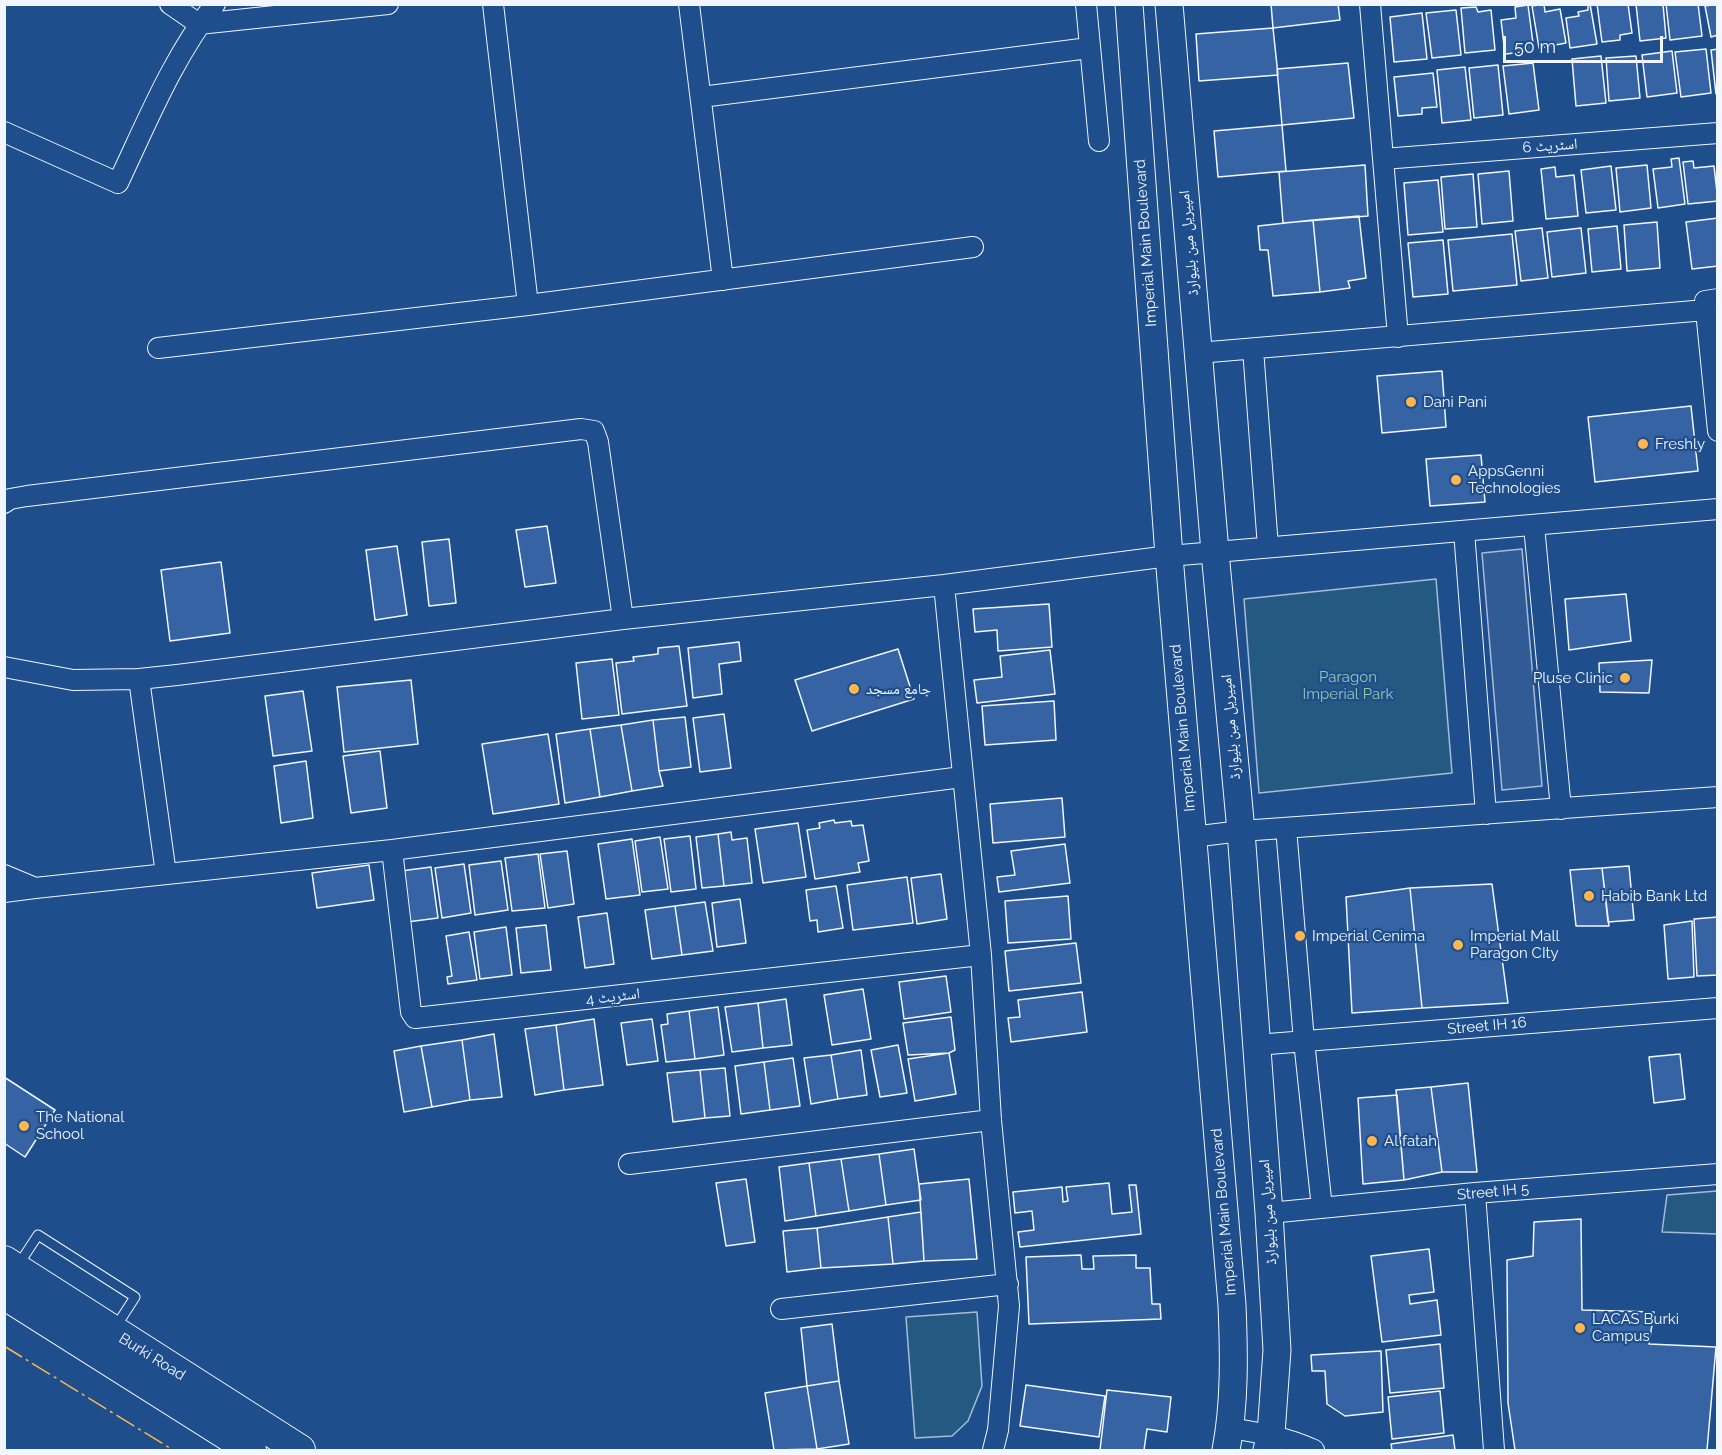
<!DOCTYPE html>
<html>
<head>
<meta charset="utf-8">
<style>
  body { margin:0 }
  #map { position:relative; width:1722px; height:1455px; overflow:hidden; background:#1f4e8c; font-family:Raleway,sans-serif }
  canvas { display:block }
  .frame { position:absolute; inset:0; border:6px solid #f2f6ff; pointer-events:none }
  .scale { position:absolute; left:1503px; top:36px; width:160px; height:27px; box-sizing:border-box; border:3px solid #f2f6ff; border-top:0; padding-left:8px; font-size:18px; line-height:21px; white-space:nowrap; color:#f2f6ff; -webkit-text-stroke:4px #1f4e8c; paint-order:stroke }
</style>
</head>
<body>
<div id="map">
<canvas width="1722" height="1455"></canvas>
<div class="frame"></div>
<div class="scale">50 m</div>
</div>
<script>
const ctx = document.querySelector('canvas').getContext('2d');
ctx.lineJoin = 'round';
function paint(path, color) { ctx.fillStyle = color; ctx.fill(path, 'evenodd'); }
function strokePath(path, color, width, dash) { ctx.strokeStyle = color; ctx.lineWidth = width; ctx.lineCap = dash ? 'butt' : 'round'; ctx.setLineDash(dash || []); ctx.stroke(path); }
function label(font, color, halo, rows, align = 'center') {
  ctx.font = font + ' Raleway,"Noto Naskh Arabic",sans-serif'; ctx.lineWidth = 4.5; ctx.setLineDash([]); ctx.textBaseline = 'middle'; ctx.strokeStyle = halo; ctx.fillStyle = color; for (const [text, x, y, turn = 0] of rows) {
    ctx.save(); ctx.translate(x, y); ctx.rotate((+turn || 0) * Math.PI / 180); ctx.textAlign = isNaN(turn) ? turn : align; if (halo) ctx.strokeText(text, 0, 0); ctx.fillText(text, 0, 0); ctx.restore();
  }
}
const green = new Path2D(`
  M 1436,579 L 1452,773 L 1259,793 L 1244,599 Z
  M 1717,1191 L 1717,1234 L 1662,1232 L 1667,1195 Z
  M 977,1312 L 982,1386 L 968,1421 L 952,1436 L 915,1438 L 906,1317 Z`);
const parking = new Path2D(`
  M 1522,549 L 1542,786 L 1502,790 L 1482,553 Z`);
const building = new Path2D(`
  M 1271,4 L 1338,4 L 1340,20 L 1273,28 Z
  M 1544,4 L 1545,12 L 1560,9 L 1566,43 L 1539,48 L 1532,6 Z
  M 1590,4 L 1597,44 L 1570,48 L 1566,18 L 1579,16 L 1578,12 L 1588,10 L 1588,5 Z
  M 1597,4 L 1628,4 L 1632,33 L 1620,35 L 1620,40 L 1602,42 Z
  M 1636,4 L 1663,4 L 1666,38 L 1640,41 Z
  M 1666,4 L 1698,4 L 1702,36 L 1670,40 Z
  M 1718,4 L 1718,35 L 1711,37 L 1705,6 Z
  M 1528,5 L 1534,51 L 1505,54 L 1501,20 L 1516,18 L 1515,7 Z
  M 1476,7 L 1478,12 L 1491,10 L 1495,50 L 1465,53 L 1461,8 Z
  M 1456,10 L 1461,55 L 1432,58 L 1426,13 Z
  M 1422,13 L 1427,59 L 1394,62 L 1390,17 Z
  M 1273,28 L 1278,75 L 1199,81 L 1196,34 Z
  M 1706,49 L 1711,93 L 1681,97 L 1675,52 Z
  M 1718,49 L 1718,94 L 1716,94 L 1711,50 Z
  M 1672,51 L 1677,93 L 1647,97 L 1642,55 Z
  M 1601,56 L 1606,103 L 1576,106 L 1572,59 Z
  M 1636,56 L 1640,98 L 1609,101 L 1606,58 Z
  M 1348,63 L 1354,118 L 1282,125 L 1277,69 Z
  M 1533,63 L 1539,110 L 1509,114 L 1503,66 Z
  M 1498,65 L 1503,115 L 1474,118 L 1469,68 Z
  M 1465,67 L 1471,120 L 1442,123 L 1437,70 Z
  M 1433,73 L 1437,107 L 1422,108 L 1422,114 L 1398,116 L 1394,77 Z
  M 1282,125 L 1286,171 L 1218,177 L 1214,131 Z
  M 1679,158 L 1685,204 L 1658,208 L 1653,169 L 1672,167 L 1671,159 Z
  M 1693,161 L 1694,168 L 1714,166 L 1718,201 L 1688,204 L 1683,162 Z
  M 1365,165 L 1368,216 L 1283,223 L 1279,172 Z
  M 1647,165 L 1651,208 L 1620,212 L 1616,168 Z
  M 1611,166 L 1616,210 L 1586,213 L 1581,170 Z
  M 1555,167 L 1556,177 L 1574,175 L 1578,216 L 1546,219 L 1541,169 Z
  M 1509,171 L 1513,221 L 1482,224 L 1478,174 Z
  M 1473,174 L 1477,227 L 1445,229 L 1441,177 Z
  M 1438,180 L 1443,232 L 1408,235 L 1404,183 Z
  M 1359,216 L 1366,278 L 1348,281 L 1350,288 L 1320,292 L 1313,220 Z
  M 1718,218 L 1718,266 L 1692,269 L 1686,222 Z
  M 1313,220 L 1320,292 L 1273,296 L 1268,250 L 1260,250 L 1258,226 Z
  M 1657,222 L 1660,268 L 1627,271 L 1624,225 Z
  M 1617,226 L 1621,269 L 1592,272 L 1588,229 Z
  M 1542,228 L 1548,278 L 1521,281 L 1515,231 Z
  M 1581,228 L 1586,273 L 1552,277 L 1547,232 Z
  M 1512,234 L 1517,285 L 1453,291 L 1448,240 Z
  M 1443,240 L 1448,294 L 1413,297 L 1408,243 Z
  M 1442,371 L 1446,427 L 1382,433 L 1377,376 Z
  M 1691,406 L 1698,471 L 1595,482 L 1588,417 Z
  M 1481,455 L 1485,502 L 1430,506 L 1426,459 Z
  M 547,526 L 556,583 L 525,587 L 516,530 Z
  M 449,539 L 456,603 L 429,606 L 422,542 Z
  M 397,546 L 407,615 L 375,620 L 366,550 Z
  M 221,562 L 230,633 L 170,641 L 161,570 Z
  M 1626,594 L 1631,641 L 1569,650 L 1565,599 Z
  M 1049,604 L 1052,647 L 998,651 L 997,630 L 975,632 L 973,609 Z
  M 739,642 L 741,661 L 719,664 L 722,694 L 693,698 L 688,648 Z
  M 679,646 L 687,706 L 622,714 L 616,663 L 634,661 L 633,657 L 658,654 L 658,648 Z
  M 898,649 L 914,699 L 812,731 L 795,680 Z
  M 1050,650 L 1055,694 L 977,703 L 974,680 L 1002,677 L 1000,656 Z
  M 612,659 L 619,715 L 582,719 L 576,663 Z
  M 1652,660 L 1649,693 L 1600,692 L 1599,663 Z
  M 411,680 L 418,744 L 344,752 L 337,687 Z
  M 303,691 L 312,751 L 273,756 L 265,696 Z
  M 1054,701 L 1056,740 L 985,745 L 982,706 Z
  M 724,714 L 731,768 L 700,772 L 693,718 Z
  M 685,717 L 691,767 L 659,771 L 653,720 Z
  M 653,720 L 659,771 L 663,786 L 632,791 L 621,725 Z
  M 621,725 L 632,791 L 600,797 L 590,729 Z
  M 590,729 L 600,797 L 565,803 L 556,734 Z
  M 548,734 L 559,804 L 493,814 L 482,744 Z
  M 380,751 L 387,808 L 351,813 L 343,756 Z
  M 306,761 L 313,818 L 281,823 L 274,766 Z
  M 1062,798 L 1065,837 L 993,843 L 990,804 Z
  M 834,820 L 835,823 L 851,821 L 852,826 L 863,825 L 869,861 L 858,863 L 860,872 L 815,879 L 807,830 L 820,828 L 819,823 Z
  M 798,823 L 806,877 L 763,883 L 755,829 Z
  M 731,832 L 732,840 L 747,838 L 752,883 L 724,886 L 718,834 Z
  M 718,834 L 724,886 L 702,888 L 696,837 Z
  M 690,836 L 696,889 L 671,892 L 664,839 Z
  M 660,837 L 668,889 L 642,892 L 635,841 Z
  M 632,839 L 640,895 L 606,899 L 598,844 Z
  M 1065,844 L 1070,883 L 999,892 L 997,877 L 1015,875 L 1011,851 Z
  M 567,851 L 574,904 L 548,908 L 540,854 Z
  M 538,854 L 545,908 L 512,911 L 505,858 Z
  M 501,861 L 508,910 L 475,915 L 469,865 Z
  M 464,864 L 471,913 L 442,918 L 435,868 Z
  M 369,865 L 374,900 L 317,908 L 312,873 Z
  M 1629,866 L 1634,920 L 1608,922 L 1602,868 Z
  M 431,867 L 438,918 L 407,922 L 401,871 Z
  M 1602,868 L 1609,926 L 1576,926 L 1570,870 Z
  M 941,874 L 947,919 L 917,924 L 911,878 Z
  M 907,877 L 913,923 L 853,930 L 847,885 Z
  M 1492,884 L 1508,1003 L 1422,1008 L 1410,888 Z
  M 836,886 L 843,928 L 818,932 L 817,920 L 810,921 L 806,890 Z
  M 1410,888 L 1422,1008 L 1352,1013 L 1346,897 Z
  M 1068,896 L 1071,939 L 1008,943 L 1005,901 Z
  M 740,899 L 746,943 L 717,947 L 712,903 Z
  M 705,902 L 713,951 L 682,955 L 675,906 Z
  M 675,906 L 682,955 L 652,959 L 645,910 Z
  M 607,913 L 614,964 L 585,968 L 578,917 Z
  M 1718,917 L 1718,975 L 1697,976 L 1694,919 Z
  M 1692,921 L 1694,977 L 1668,979 L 1664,925 Z
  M 546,925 L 551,970 L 521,973 L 516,928 Z
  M 506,927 L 512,975 L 480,979 L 474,932 Z
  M 469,932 L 477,980 L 448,984 L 447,977 L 452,976 L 446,936 Z
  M 1076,943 L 1081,983 L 1009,991 L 1005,951 Z
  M 946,976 L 951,1012 L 904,1019 L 899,982 Z
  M 863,989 L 871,1039 L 832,1045 L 824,995 Z
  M 1082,992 L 1087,1032 L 1011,1042 L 1008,1018 L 1020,1017 L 1018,1000 Z
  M 786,999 L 792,1045 L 763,1048 L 758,1003 Z
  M 758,1003 L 763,1048 L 732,1052 L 725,1007 Z
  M 718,1007 L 724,1055 L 695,1059 L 689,1011 Z
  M 689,1011 L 695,1059 L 666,1062 L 661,1025 L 668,1024 L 667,1014 Z
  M 951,1017 L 955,1050 L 949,1053 L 908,1055 L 903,1023 Z
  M 594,1019 L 603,1085 L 564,1090 L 556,1025 Z
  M 652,1019 L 658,1061 L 627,1065 L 621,1023 Z
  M 556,1025 L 564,1090 L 535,1095 L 525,1029 Z
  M 494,1034 L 502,1097 L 470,1100 L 462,1040 Z
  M 462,1040 L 470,1100 L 432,1107 L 421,1046 Z
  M 898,1045 L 907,1093 L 880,1097 L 871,1050 Z
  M 421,1046 L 432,1107 L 404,1112 L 394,1051 Z
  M 861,1050 L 867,1095 L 838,1099 L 831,1055 Z
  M 949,1053 L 956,1094 L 915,1101 L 908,1059 Z
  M 1680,1054 L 1685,1099 L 1654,1103 L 1649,1057 Z
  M 831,1055 L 838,1099 L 811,1104 L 804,1058 Z
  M 793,1058 L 800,1106 L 770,1110 L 764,1062 Z
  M 764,1062 L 770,1110 L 741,1114 L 735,1066 Z
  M 725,1068 L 730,1116 L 705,1118 L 700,1070 Z
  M 700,1070 L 705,1118 L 673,1122 L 667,1073 Z
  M 4,1077 L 55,1110 L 25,1157 L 4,1143 Z
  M 1468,1083 L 1477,1172 L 1442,1172 L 1431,1087 Z
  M 1431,1087 L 1442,1172 L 1404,1180 L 1396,1090 Z
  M 1397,1095 L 1404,1180 L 1363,1184 L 1358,1098 Z
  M 914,1149 L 921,1200 L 886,1205 L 879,1154 Z
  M 879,1154 L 886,1205 L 849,1211 L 841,1159 Z
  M 841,1159 L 849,1211 L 816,1216 L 809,1163 Z
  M 809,1163 L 816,1216 L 785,1221 L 779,1167 Z
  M 746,1179 L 755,1242 L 726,1246 L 716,1183 Z
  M 969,1179 L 977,1259 L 924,1261 L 919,1184 Z
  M 1109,1183 L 1112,1214 L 1132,1212 L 1129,1185 L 1136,1185 L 1141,1234 L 1020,1247 L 1018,1232 L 1034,1230 L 1032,1211 L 1015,1213 L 1013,1192 L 1062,1187 L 1063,1202 L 1068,1201 L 1066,1187 Z
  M 921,1212 L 924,1261 L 893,1264 L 888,1217 Z
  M 888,1217 L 893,1264 L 821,1268 L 817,1228 Z
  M 1581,1219 L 1582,1310 L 1654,1312 L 1649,1344 L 1716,1347 L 1707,1450 L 1515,1450 L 1508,1403 L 1507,1260 L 1533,1256 L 1534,1222 Z
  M 817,1228 L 821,1268 L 787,1272 L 783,1231 Z
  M 1429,1249 L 1434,1292 L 1409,1295 L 1410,1304 L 1437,1300 L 1441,1335 L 1382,1342 L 1371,1256 Z
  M 1081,1255 L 1082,1269 L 1094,1269 L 1093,1256 L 1136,1255 L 1136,1268 L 1150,1268 L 1152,1304 L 1160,1304 L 1161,1319 L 1029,1324 L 1026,1257 Z
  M 832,1324 L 839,1381 L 807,1386 L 801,1328 Z
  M 1440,1344 L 1444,1388 L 1390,1393 L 1386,1350 Z
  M 1381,1351 L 1383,1412 L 1345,1416 L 1327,1404 L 1325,1371 L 1312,1371 L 1311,1355 Z
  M 839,1381 L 849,1444 L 817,1449 L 807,1386 Z
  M 1026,1385 L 1105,1396 L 1099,1437 L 1020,1426 Z
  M 807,1386 L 817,1449 L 774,1450 L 765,1393 Z
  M 1107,1390 L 1171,1397 L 1167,1432 L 1147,1429 L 1144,1450 L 1100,1450 Z
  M 1440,1391 L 1444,1433 L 1392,1439 L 1388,1397 Z
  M 1453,1435 L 1455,1450 L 1392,1450 L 1391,1444 Z`);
const lane = new Path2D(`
  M 17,1267 L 38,1235 L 135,1297 L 115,1328`);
const street = new Path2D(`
  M 170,4 L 199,24 L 388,4
  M 493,4 L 528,305
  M 689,4 L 723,280
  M 1086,4 L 1099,141
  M 1370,4 L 1398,337
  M 701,97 L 1089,48
  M 4,132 L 118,183 C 147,122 173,57 215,4
  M 1383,159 L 1718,133
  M 1718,299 L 1705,301 L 1718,431
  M 158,348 L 528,305 L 973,247
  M 1253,349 L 1268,547
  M 1198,353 L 1706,310
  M 4,503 L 10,499 L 27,496 L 581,429 L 594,431 L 598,442 L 623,619
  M 1534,526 L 1561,809
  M 1464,531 L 1486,814
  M 944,585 L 981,955 L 991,1120 L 1009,1306 L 998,1430 L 993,1450
  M 4,667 L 73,680 L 139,679 L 177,675 L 623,619 L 944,585 L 1169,556 L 1718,509
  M 139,679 L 166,874
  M 1286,828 L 1304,1041 L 1322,1208
  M 1192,837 L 1241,831 L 1718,797
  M 392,850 L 411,1012 L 415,1018 L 981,955
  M 4,875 L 35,888 L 392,850 L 962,777
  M 4,892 L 35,888
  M 1256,1045 L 1718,1008
  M 629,1164 L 991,1120
  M 1475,1193 L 1494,1450
  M 1269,1213 L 1475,1193 L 1718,1174
  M 781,1309 L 1008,1284
  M 1230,1428 C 1261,1433 1285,1437 1314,1450`);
const secondary = new Path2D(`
  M 1129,4 L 1169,556 L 1232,1305 C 1234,1353 1235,1403 1226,1450
  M 1169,4 L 1215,552 L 1241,831 L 1269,1213 L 1277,1350 L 1271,1434 L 1267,1450`);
const primary = new Path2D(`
  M 4,1261 L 300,1450
  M 4,1294 L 251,1450`);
const power = new Path2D(`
  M 4,1346 L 173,1450`);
const markers = [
  [1411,402,6,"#ffb74d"],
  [1643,444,6,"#ffb74d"],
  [1456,480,6,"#ffb74d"],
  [1625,678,6,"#ffb74d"],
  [854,689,6,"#ffb74d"],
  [1589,896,6,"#ffb74d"],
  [1300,936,6,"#ffb74d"],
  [1458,945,6,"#ffb74d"],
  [24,1126,6,"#ffb74d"],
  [1372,1141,6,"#ffb74d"],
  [1580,1328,6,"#ffb74d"]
];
const streetNames = [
  ["اسٹریٹ 6",1550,146,-4],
  ["Imperial Main Boulevard",1146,243,-94],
  ["امپیریل مین بلیوارڈ",1189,243,-95],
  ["امپیریل مین بلیوارڈ",1231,727,-95],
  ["Imperial Main Boulevard",1183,728,-95],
  ["اسٹریٹ 4",613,997,-7],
  ["Street IH 16",1487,1026,-5],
  ["Street IH 5",1493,1192,-5],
  ["Imperial Main Boulevard",1224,1212,-95],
  ["امپیریل مین بلیوارڈ",1268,1212,-94],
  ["Burki Road",152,1357,32]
];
const poiNames = [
  ["Dani Pani",1423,402],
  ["Freshly",1655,444],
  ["AppsGenni",1468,471],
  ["Technologies",1468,488],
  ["Pluse Clinic",1613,678,"right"],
  ["جامع مسجد",866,689],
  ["Habib Bank Ltd",1601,896],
  ["Imperial Cenima",1312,936],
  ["Imperial Mall",1470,936],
  ["Paragon CIty",1470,953],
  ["The National",36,1117],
  ["School",36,1134],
  ["Al fatah",1384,1141],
  ["LACAS Burki",1592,1319],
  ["Campus",1592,1336]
];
const parkNames = [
  ["Paragon",1348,677],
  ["Imperial Park",1348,694]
];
paint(green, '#245a82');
strokePath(green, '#a8bbd7', 1.5);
paint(parking, '#305b95');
strokePath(parking, '#a8bbd7', 1.5);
paint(building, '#3563a3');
strokePath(building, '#f2f6ff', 1.5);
strokePath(lane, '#f2f6ff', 11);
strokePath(street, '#f2f6ff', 22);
strokePath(secondary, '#f2f6ff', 29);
strokePath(primary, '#f2f6ff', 32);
strokePath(lane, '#1f4e8c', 9);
strokePath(street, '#1f4e8c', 20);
strokePath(secondary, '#1f4e8c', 27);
strokePath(primary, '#1f4e8c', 30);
strokePath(power, '#ffb74d', 1.5, [21, 4.5, 3, 4.5]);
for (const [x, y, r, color] of markers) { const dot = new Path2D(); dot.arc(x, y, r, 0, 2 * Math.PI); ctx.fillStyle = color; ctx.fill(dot); strokePath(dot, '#1f4e8c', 2); }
label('15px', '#f2f6ff', '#1f4e8c', streetNames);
label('15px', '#f2f6ff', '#1f4e8c', poiNames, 'left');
label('15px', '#97c8a6', '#1f4e8c', parkNames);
</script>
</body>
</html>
